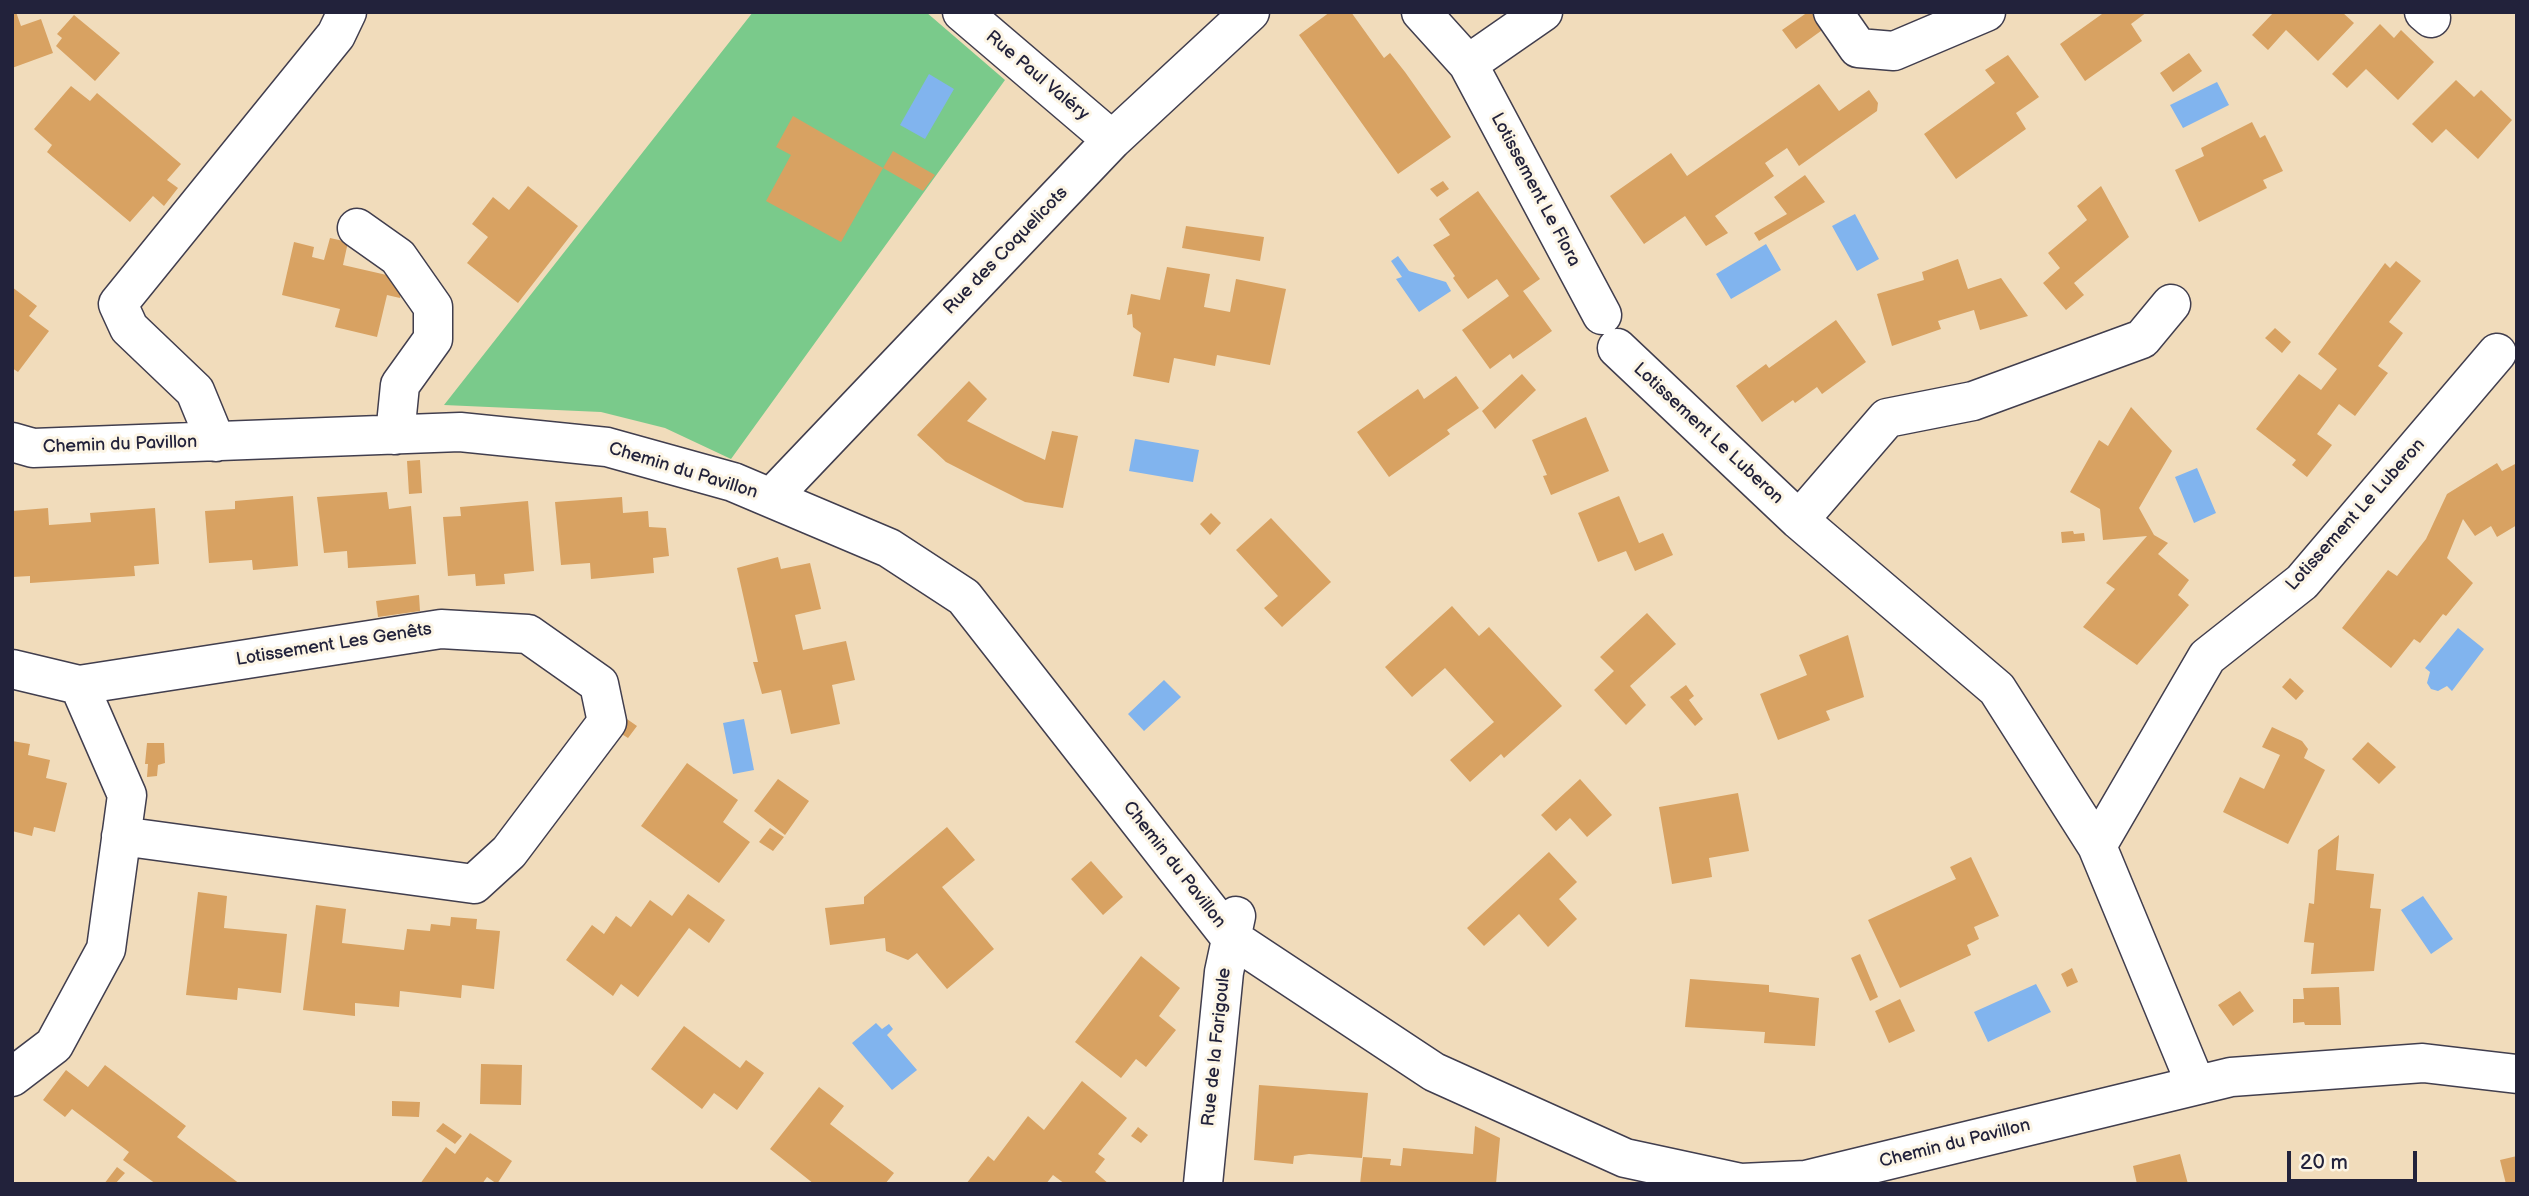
<!DOCTYPE html>
<html>
<head>
<meta charset="utf-8">
<style>
  body { margin:0 }
  #map { position:relative; width:2529px; height:1196px; overflow:hidden; background:#f1dcbb; font-family:"Balsamiq Sans",sans-serif }
  canvas { display:block }
  .frame { position:absolute; inset:0; border:14px solid #22223b; pointer-events:none }
  .scale { position:absolute; left:2287px; top:1151px; width:130px; height:32px; box-sizing:border-box; border:4px solid #22223b; border-top:0; padding-left:9px; font-size:21px; line-height:24px; white-space:nowrap; color:#22223b; -webkit-text-stroke:5px #fcf5e5; paint-order:stroke }
</style>
</head>
<body>
<div id="map">
<canvas width="2529" height="1196"></canvas>
<div class="frame"></div>
<div class="scale">20 m</div>
</div>
<script>
const ctx = document.querySelector('canvas').getContext('2d');
ctx.lineJoin = 'round';
function paint(path, color) { ctx.fillStyle = color; ctx.fill(path, 'evenodd'); }
function strokePath(path, color, width, dash) { ctx.strokeStyle = color; ctx.lineWidth = width; ctx.lineCap = dash ? 'butt' : 'round'; ctx.setLineDash(dash || []); ctx.stroke(path); }
function label(font, color, halo, rows, align = 'center') {
  ctx.font = font + ' "Balsamiq Sans",sans-serif'; ctx.lineWidth = 6; ctx.setLineDash([]); ctx.textBaseline = 'middle'; ctx.strokeStyle = halo; ctx.fillStyle = color; for (const [text, x, y, turn = 0] of rows) {
    ctx.save(); ctx.translate(x, y); ctx.rotate((+turn || 0) * Math.PI / 180); ctx.textAlign = isNaN(turn) ? turn : align; if (halo) ctx.strokeText(text, 0, 0); ctx.fillText(text, 0, 0); ctx.restore();
  }
}
const green = new Path2D(`
  M 753,12 L 926,12 L 1005,80 L 731,459 L 665,428 L 601,412 L 444,405 Z`);
const water = new Path2D(`
  M 929,74 L 954,89 L 925,139 L 900,125 Z
  M 2217,82 L 2229,105 L 2183,128 L 2170,105 Z
  M 1855,214 L 1879,259 L 1857,271 L 1832,226 Z
  M 1766,244 L 1781,270 L 1731,299 L 1716,274 Z
  M 1398,256 L 1409,271 L 1446,282 L 1451,291 L 1419,312 L 1396,279 L 1402,277 L 1391,261 Z
  M 1135,439 L 1199,450 L 1193,482 L 1129,471 Z
  M 2197,468 L 2216,513 L 2194,523 L 2175,477 Z
  M 2458,628 L 2484,649 L 2452,691 L 2447,686 L 2438,691 L 2431,689 L 2427,683 L 2430,672 L 2425,668 Z
  M 1164,680 L 1181,697 L 1144,731 L 1128,714 Z
  M 744,719 L 754,770 L 733,774 L 723,723 Z
  M 2423,896 L 2453,939 L 2431,954 L 2401,910 Z
  M 2036,984 L 2051,1012 L 1988,1042 L 1974,1012 Z
  M 876,1023 L 882,1029 L 889,1024 L 893,1029 L 887,1035 L 917,1070 L 892,1090 L 852,1043 Z`);
const building = new Path2D(`
  M 12,12 L 16,12 L 21,26 L 41,19 L 53,53 L 12,68 Z
  M 1330,12 L 1351,12 L 1384,58 L 1390,53 L 1405,72 L 1451,137 L 1398,174 L 1299,35 Z
  M 1808,12 L 1815,12 L 1825,28 L 1796,49 L 1782,30 Z
  M 2101,12 L 2147,12 L 2131,24 L 2142,41 L 2085,81 L 2060,44 L 2102,14 Z
  M 2274,12 L 2342,12 L 2354,23 L 2318,61 L 2286,30 L 2268,50 L 2252,35 Z
  M 74,15 L 120,53 L 95,81 L 56,46 L 62,38 L 57,34 Z
  M 2380,24 L 2394,38 L 2401,30 L 2434,62 L 2398,100 L 2366,69 L 2347,88 L 2332,74 Z
  M 2189,53 L 2202,71 L 2173,92 L 2160,73 Z
  M 2008,55 L 2039,97 L 2016,113 L 2026,129 L 1956,179 L 1924,134 L 1995,83 L 1985,70 Z
  M 2456,80 L 2474,97 L 2481,90 L 2512,120 L 2478,159 L 2446,129 L 2432,143 L 2412,124 Z
  M 1819,84 L 1839,111 L 1869,90 L 1878,103 L 1877,111 L 1799,166 L 1787,148 L 1765,163 L 1774,176 L 1715,216 L 1728,233 L 1706,246 L 1685,216 L 1644,244 L 1610,196 L 1671,153 L 1687,176 Z
  M 71,86 L 90,101 L 97,93 L 181,164 L 167,180 L 178,188 L 164,206 L 153,196 L 130,222 L 47,152 L 52,145 L 34,129 Z
  M 793,116 L 883,168 L 841,242 L 766,201 L 791,155 L 776,147 Z
  M 2252,122 L 2260,138 L 2265,135 L 2283,171 L 2263,180 L 2267,188 L 2199,222 L 2175,170 L 2204,156 L 2201,148 Z
  M 893,151 L 935,175 L 923,191 L 883,168 Z
  M 1805,175 L 1825,202 L 1759,241 L 1754,233 L 1787,214 L 1774,197 Z
  M 1443,181 L 1449,189 L 1437,197 L 1430,189 Z
  M 528,186 L 578,226 L 518,303 L 467,263 L 488,237 L 472,224 L 493,197 L 509,210 Z
  M 2101,186 L 2129,237 L 2074,283 L 2084,295 L 2066,310 L 2043,283 L 2060,268 L 2048,253 L 2087,220 L 2077,206 Z
  M 1478,191 L 1540,279 L 1523,291 L 1552,331 L 1513,359 L 1510,354 L 1490,369 L 1462,330 L 1509,296 L 1497,279 L 1468,299 L 1453,278 L 1455,276 L 1433,245 L 1450,235 L 1439,219 Z
  M 1186,226 L 1264,237 L 1260,261 L 1182,248 Z
  M 330,238 L 348,242 L 343,265 L 391,276 L 403,283 L 400,298 L 387,295 L 377,337 L 335,327 L 340,309 L 282,295 L 294,242 L 314,247 L 312,257 L 324,260 Z
  M 1958,259 L 1968,289 L 2001,278 L 2028,316 L 1980,330 L 1974,310 L 1938,321 L 1941,329 L 1892,346 L 1877,294 L 1924,280 L 1922,272 Z
  M 2396,261 L 2421,281 L 2389,322 L 2403,333 L 2378,366 L 2388,373 L 2355,416 L 2339,404 L 2317,434 L 2332,445 L 2307,477 L 2292,465 L 2296,460 L 2256,429 L 2299,374 L 2321,390 L 2337,369 L 2318,354 L 2385,263 L 2390,268 Z
  M 1167,267 L 1210,274 L 1204,307 L 1230,312 L 1236,279 L 1286,289 L 1270,365 L 1217,355 L 1215,366 L 1174,358 L 1169,383 L 1133,376 L 1141,333 L 1133,327 L 1132,314 L 1127,315 L 1131,294 L 1160,300 Z
  M 12,287 L 37,306 L 29,316 L 49,331 L 18,372 L 12,368 Z
  M 1836,320 L 1866,362 L 1822,394 L 1817,387 L 1795,403 L 1793,400 L 1762,422 L 1736,386 L 1766,364 L 1769,368 Z
  M 2275,328 L 2291,342 L 2282,353 L 2265,338 Z
  M 1522,374 L 1536,390 L 1495,429 L 1482,411 Z
  M 1456,376 L 1479,408 L 1447,430 L 1450,434 L 1389,477 L 1357,432 L 1418,389 L 1424,399 Z
  M 969,381 L 987,399 L 967,421 L 1006,441 L 1045,460 L 1052,431 L 1078,436 L 1063,508 L 1025,502 L 985,482 L 946,462 L 917,435 Z
  M 2131,407 L 2172,451 L 2139,508 L 2154,535 L 2168,543 L 2158,554 L 2189,580 L 2178,595 L 2189,605 L 2137,665 L 2083,627 L 2115,589 L 2106,583 L 2147,536 L 2103,540 L 2100,509 L 2070,492 L 2099,440 L 2108,446 Z
  M 1586,417 L 1609,471 L 1551,495 L 1543,476 L 1547,475 L 1532,440 Z
  M 420,460 L 422,493 L 409,494 L 407,461 Z
  M 2497,463 L 2502,471 L 2517,463 L 2517,525 L 2497,537 L 2491,526 L 2475,536 L 2463,519 L 2447,558 L 2473,583 L 2446,616 L 2443,614 L 2420,643 L 2414,639 L 2391,668 L 2342,628 L 2388,570 L 2397,576 L 2426,539 L 2447,494 Z
  M 387,492 L 389,509 L 411,506 L 416,564 L 348,568 L 347,551 L 324,553 L 317,497 Z
  M 293,496 L 298,566 L 253,570 L 252,560 L 209,563 L 205,511 L 235,509 L 235,501 Z
  M 1619,496 L 1639,543 L 1663,533 L 1673,555 L 1635,571 L 1626,551 L 1598,562 L 1578,513 Z
  M 622,497 L 623,513 L 648,511 L 649,527 L 666,528 L 669,556 L 653,558 L 654,573 L 591,579 L 590,563 L 561,565 L 555,502 Z
  M 528,501 L 534,571 L 504,574 L 505,584 L 476,586 L 475,574 L 448,576 L 443,517 L 461,516 L 460,507 Z
  M 48,508 L 49,525 L 91,522 L 90,513 L 155,508 L 159,564 L 134,566 L 135,576 L 30,583 L 30,576 L 12,577 L 12,511 Z
  M 1211,513 L 1221,523 L 1210,535 L 1200,524 Z
  M 1271,518 L 1331,582 L 1282,627 L 1264,608 L 1278,596 L 1236,550 Z
  M 2073,531 L 2074,534 L 2084,533 L 2085,541 L 2062,543 L 2061,532 Z
  M 778,557 L 781,569 L 810,563 L 821,609 L 795,615 L 803,650 L 846,641 L 855,680 L 832,685 L 840,724 L 791,734 L 781,690 L 762,694 L 753,662 L 758,662 L 737,568 Z
  M 419,595 L 420,611 L 378,617 L 376,601 Z
  M 1452,606 L 1479,636 L 1489,627 L 1562,706 L 1504,758 L 1501,754 L 1470,782 L 1450,760 L 1494,722 L 1445,668 L 1412,697 L 1385,667 Z
  M 1647,613 L 1676,644 L 1630,686 L 1646,705 L 1626,725 L 1594,690 L 1614,671 L 1600,657 Z
  M 1848,635 L 1864,697 L 1826,711 L 1830,720 L 1778,740 L 1760,694 L 1807,675 L 1799,655 Z
  M 2290,678 L 2304,691 L 2296,700 L 2282,687 Z
  M 1686,685 L 1694,696 L 1689,700 L 1703,719 L 1695,726 L 1670,697 Z
  M 624,717 L 637,726 L 628,738 L 620,733 Z
  M 2272,727 L 2302,741 L 2308,749 L 2304,758 L 2325,770 L 2288,844 L 2223,812 L 2240,777 L 2264,789 L 2280,755 L 2262,747 Z
  M 12,741 L 30,744 L 28,755 L 50,760 L 46,778 L 67,783 L 55,832 L 34,827 L 32,836 L 12,831 Z
  M 2368,742 L 2396,767 L 2379,784 L 2352,759 Z
  M 147,743 L 164,743 L 165,763 L 158,765 L 157,776 L 147,777 L 148,764 L 145,764 Z
  M 687,763 L 738,800 L 723,822 L 750,842 L 719,883 L 641,826 Z
  M 778,779 L 809,801 L 785,835 L 754,811 Z
  M 1580,779 L 1612,815 L 1587,837 L 1570,818 L 1556,831 L 1541,815 Z
  M 1738,793 L 1749,851 L 1709,858 L 1712,877 L 1672,884 L 1659,807 Z
  M 947,827 L 975,860 L 942,887 L 994,949 L 947,989 L 917,953 L 908,960 L 886,951 L 885,938 L 830,945 L 825,908 L 864,904 L 864,897 Z
  M 770,828 L 784,837 L 773,851 L 759,842 Z
  M 2339,835 L 2336,870 L 2374,874 L 2370,908 L 2381,909 L 2374,971 L 2311,974 L 2314,943 L 2304,942 L 2309,903 L 2314,904 L 2318,850 Z
  M 1549,852 L 1577,882 L 1559,899 L 1577,919 L 1548,947 L 1519,914 L 1484,946 L 1467,928 Z
  M 1971,857 L 1999,916 L 1974,927 L 1979,939 L 1967,945 L 1971,955 L 1900,988 L 1868,920 L 1956,879 L 1950,867 Z
  M 1091,861 L 1123,897 L 1103,915 L 1071,879 Z
  M 198,892 L 227,896 L 224,928 L 287,934 L 281,993 L 238,988 L 237,1000 L 186,995 Z
  M 688,894 L 725,920 L 709,943 L 689,928 L 638,997 L 621,984 L 613,996 L 566,960 L 592,925 L 604,934 L 616,916 L 631,927 L 650,900 L 672,916 Z
  M 316,905 L 346,909 L 342,943 L 404,950 L 407,929 L 430,931 L 431,924 L 450,926 L 451,917 L 477,919 L 476,929 L 500,931 L 494,989 L 462,985 L 461,998 L 400,991 L 399,1007 L 355,1003 L 355,1016 L 303,1010 Z
  M 1860,954 L 1878,997 L 1870,1001 L 1851,958 Z
  M 1141,956 L 1180,988 L 1159,1016 L 1176,1030 L 1146,1067 L 1136,1059 L 1121,1078 L 1075,1042 Z
  M 2072,968 L 2078,982 L 2067,987 L 2061,974 Z
  M 1690,979 L 1769,985 L 1769,992 L 1819,998 L 1815,1046 L 1764,1043 L 1765,1032 L 1685,1027 Z
  M 2339,987 L 2341,1025 L 2305,1025 L 2304,1022 L 2293,1023 L 2293,999 L 2304,999 L 2303,988 Z
  M 2240,991 L 2254,1011 L 2233,1026 L 2218,1005 Z
  M 1900,999 L 1915,1031 L 1889,1043 L 1875,1011 Z
  M 684,1026 L 740,1068 L 746,1060 L 764,1073 L 737,1110 L 714,1093 L 702,1109 L 651,1069 Z
  M 481,1064 L 522,1065 L 521,1105 L 480,1104 Z
  M 105,1065 L 186,1126 L 177,1137 L 240,1184 L 156,1184 L 123,1160 L 129,1152 L 72,1109 L 65,1117 L 43,1100 L 66,1070 L 88,1087 Z
  M 1082,1081 L 1127,1118 L 1098,1154 L 1105,1159 L 1095,1172 L 1109,1184 L 1065,1184 L 1053,1175 L 1046,1184 L 966,1184 L 988,1156 L 994,1161 L 1028,1116 L 1044,1130 Z
  M 1259,1085 L 1368,1093 L 1362,1158 L 1309,1154 L 1294,1156 L 1293,1164 L 1254,1160 Z
  M 819,1087 L 844,1106 L 830,1124 L 894,1173 L 885,1184 L 814,1184 L 770,1149 Z
  M 392,1101 L 420,1102 L 419,1117 L 392,1116 Z
  M 443,1123 L 462,1136 L 455,1144 L 436,1131 Z
  M 1475,1126 L 1500,1138 L 1496,1184 L 1360,1184 L 1363,1157 L 1391,1159 L 1390,1165 L 1401,1166 L 1403,1148 L 1473,1154 Z
  M 1138,1127 L 1148,1135 L 1141,1143 L 1131,1136 Z
  M 470,1133 L 512,1161 L 497,1184 L 487,1177 L 482,1184 L 420,1184 L 446,1147 L 455,1154 Z
  M 2180,1154 L 2188,1184 L 2137,1184 L 2133,1166 Z
  M 2517,1156 L 2517,1184 L 2506,1184 L 2500,1160 Z
  M 117,1167 L 125,1173 L 115,1184 L 104,1184 Z`);
const minor = new Path2D(`
  M 962,12 L 1112,140
  M 1421,12 L 1468,64 L 1602,315
  M 1833,12 L 1858,48 L 1894,51 L 1986,12
  M 2424,12 L 2431,18
  M 1468,64 L 1543,12
  M 357,228 L 398,257 L 433,307 L 433,339 L 400,385 L 395,435
  M 1617,348 L 1799,520 L 1997,689 L 2097,846 L 2196,1085
  M 12,442 L 33,448 L 460,432 L 607,447 L 733,482 L 889,548 L 964,597 L 1230,937 L 1434,1072 L 1625,1158 L 1741,1183 L 1806,1180 L 2231,1077 L 2423,1063 L 2517,1074
  M 216,442 L 195,391 L 129,328 L 118,304 L 336,35 L 347,12
  M 771,498 L 1112,140 L 1250,12
  M 1799,520 L 1887,418 L 1973,401 L 2142,339 L 2171,304
  M 12,669 L 79,685 L 127,795 L 106,949 L 54,1045 L 12,1077
  M 79,685 L 441,629 L 528,634 L 599,684 L 607,722 L 509,852 L 474,884 L 121,836
  M 2097,846 L 2207,657 L 2302,582 L 2497,353
  M 1203,1184 L 1224,972 L 1236,916`);
const streetNames = [
  ["Rue Paul Valéry",1037,76,40],
  ["Lotissement Le Flora",1535,190,62],
  ["Rue des Coquelicots",1006,251,-46],
  ["Lotissement Le Luberon",1708,434,43],
  ["Chemin du Pavillon",120,445,-2],
  ["Chemin du Pavillon",683,471,17],
  ["Lotissement Le Luberon",2356,515,-48],
  ["Lotissement Les Genêts",334,645,-9],
  ["Chemin du Pavillon",1174,865,52],
  ["Rue de la Farigoule",1217,1047,-84],
  ["Chemin du Pavillon",1955,1144,-14]
];
paint(green, '#7aca8b');
paint(water, '#81b4ee');
paint(building, '#d8a262');
strokePath(minor, '#413e4e', 41);
strokePath(minor, '#fff', 38);
label('18px', '#22223b', '#fcf5e5', streetNames);
</script>
</body>
</html>
